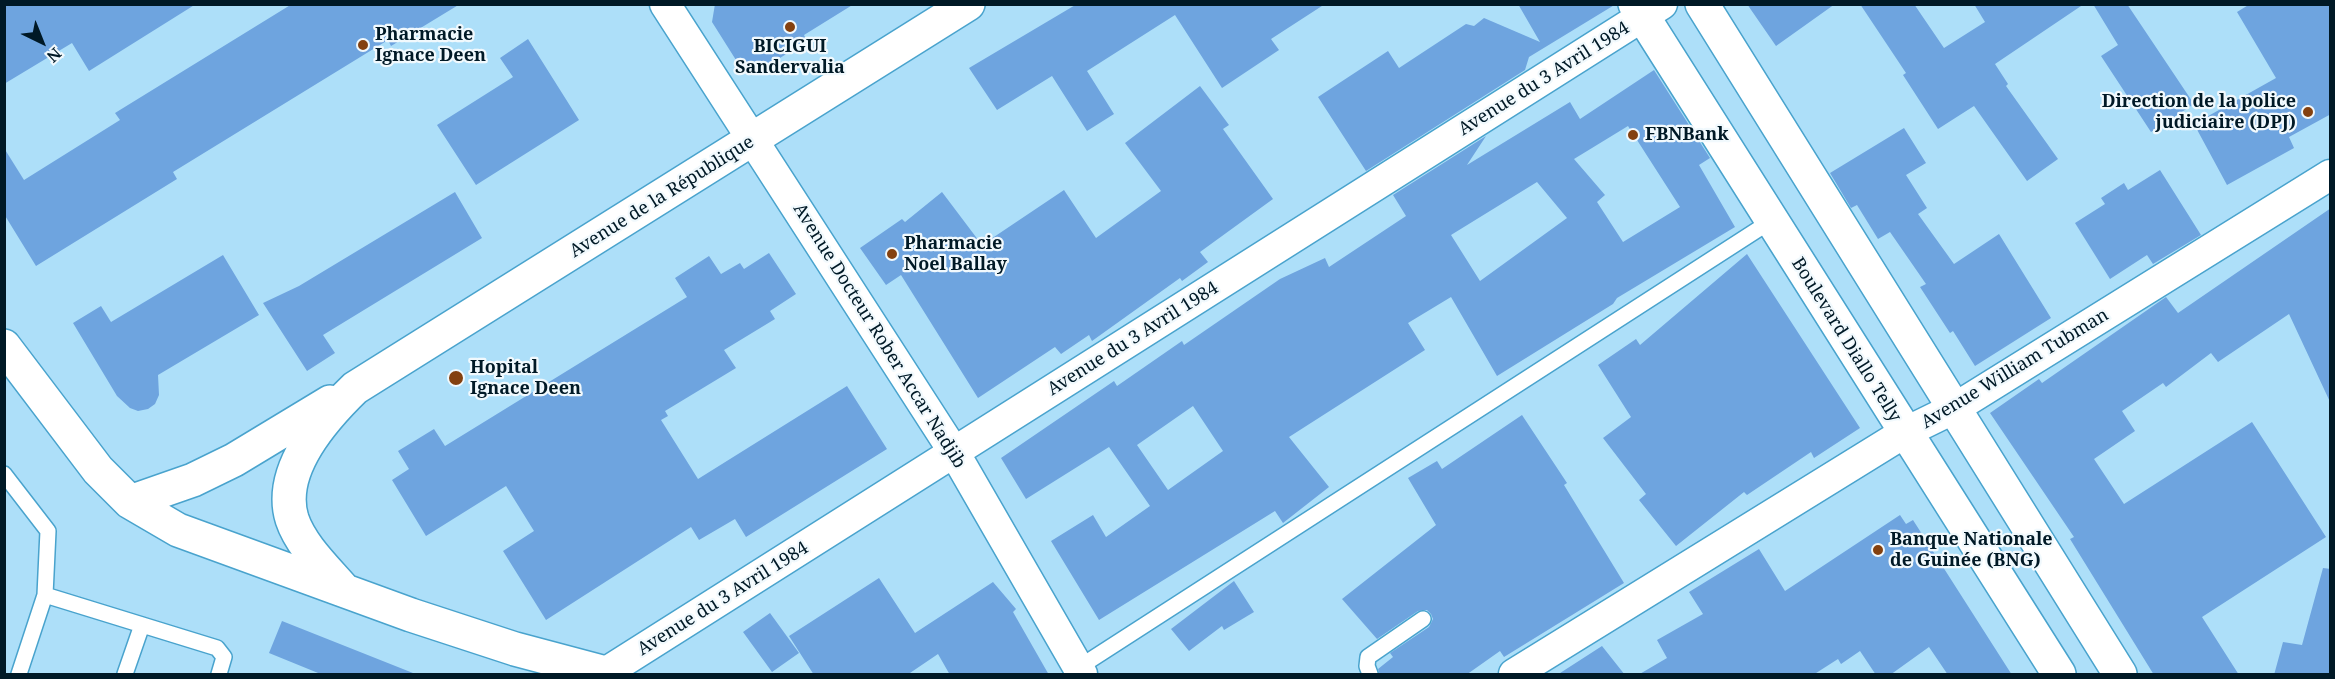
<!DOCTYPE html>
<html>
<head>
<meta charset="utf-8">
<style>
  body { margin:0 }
  #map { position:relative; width:2335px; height:679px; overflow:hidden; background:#addff9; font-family:"Noto Serif",serif }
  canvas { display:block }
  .frame { position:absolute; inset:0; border:6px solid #001926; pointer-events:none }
  .north { position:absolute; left:12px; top:12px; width:60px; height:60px; -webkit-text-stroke:4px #f1f9fd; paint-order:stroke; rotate:137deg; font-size:16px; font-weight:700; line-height:24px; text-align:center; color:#001926 }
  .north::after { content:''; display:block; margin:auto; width:21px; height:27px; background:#001926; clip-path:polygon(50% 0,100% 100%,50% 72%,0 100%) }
</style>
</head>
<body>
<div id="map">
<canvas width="2335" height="679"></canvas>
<div class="frame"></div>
<div class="north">N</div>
</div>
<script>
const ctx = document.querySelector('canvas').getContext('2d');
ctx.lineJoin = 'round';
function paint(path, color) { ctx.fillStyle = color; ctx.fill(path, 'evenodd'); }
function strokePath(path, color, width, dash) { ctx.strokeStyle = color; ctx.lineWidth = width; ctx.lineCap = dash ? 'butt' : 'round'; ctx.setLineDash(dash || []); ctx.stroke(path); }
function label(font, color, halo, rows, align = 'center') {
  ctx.font = font + ' "Noto Serif",serif'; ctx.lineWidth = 4.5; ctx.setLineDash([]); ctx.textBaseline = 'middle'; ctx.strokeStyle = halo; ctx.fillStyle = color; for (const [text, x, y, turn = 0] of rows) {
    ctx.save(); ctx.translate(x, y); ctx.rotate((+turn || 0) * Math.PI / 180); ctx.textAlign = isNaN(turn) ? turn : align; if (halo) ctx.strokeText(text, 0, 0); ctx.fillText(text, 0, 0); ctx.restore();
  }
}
const building = new Path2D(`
  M 4,4 L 196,4 L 89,71 L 72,43 L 4,84 Z
  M 292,4 L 460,4 L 391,46 L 388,40 L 173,172 L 177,179 L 36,266 L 4,214 L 4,148 L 24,180 L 120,120 L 115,113 Z
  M 715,4 L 854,4 L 804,35 L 807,41 L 756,73 L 746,73 L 741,68 L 712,22 Z
  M 1077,4 L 1325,4 L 1271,39 L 1279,50 L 1222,88 L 1175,15 L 1087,71 L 1114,114 L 1087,131 L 1052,76 L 997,110 L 969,68 Z
  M 1518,4 L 1616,4 L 1529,57 L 1525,70 L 1366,171 L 1318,97 L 1388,51 L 1399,68 L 1466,24 L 1474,26 L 1484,18 L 1540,42 Z
  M 1747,4 L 1835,4 L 1776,46 Z
  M 1860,4 L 1914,4 L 1944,48 L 1985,22 L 1974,4 L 2084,4 L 1995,64 L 2008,84 L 2006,86 L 2058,159 L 2027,181 L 1974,106 L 1938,129 L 1903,75 L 1906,73 Z
  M 2093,4 L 2127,4 L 2194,104 L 2151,132 L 2101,56 L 2118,45 Z
  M 2250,4 L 2331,4 L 2331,114 L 2289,137 L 2294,148 L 2227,185 L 2194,124 L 2276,78 L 2237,12 Z
  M 528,39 L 579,120 L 476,185 L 437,125 L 513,77 L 500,58 Z
  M 1654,70 L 1710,158 L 1699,165 L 1735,227 L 1617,298 L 1613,304 L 1497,376 L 1451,297 L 1408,323 L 1425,350 L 1289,437 L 1329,487 L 1283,523 L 1275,511 L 1099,620 L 1051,541 L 1093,515 L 1106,537 L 1150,506 L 1109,447 L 1026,499 L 1001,458 L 1114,381 L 1117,386 L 1182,341 L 1184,345 L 1280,279 L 1325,258 L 1329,267 L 1406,216 L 1393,195 L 1486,136 L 1467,165 L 1570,102 L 1580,119 ZM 1628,126 L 1680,207 L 1623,242 L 1597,202 L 1605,195 L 1574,159 ZM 1537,182 L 1567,218 L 1480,281 L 1451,235 ZM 1193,406 L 1223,451 L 1168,490 L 1137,445 Z
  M 1200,86 L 1229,125 L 1223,129 L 1273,199 L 1200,252 L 1208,262 L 1182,281 L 1180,278 L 1092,341 L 1089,335 L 1061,354 L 1055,347 L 978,398 L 901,275 L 886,285 L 860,248 L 902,219 L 905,222 L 942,192 L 982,245 L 1064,190 L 1096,238 L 1161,191 L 1125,143 Z
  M 1904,128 L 1926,163 L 1906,175 L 1927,208 L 1918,214 L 1954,264 L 1999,234 L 2051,318 L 1975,366 L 1953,331 L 1950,333 L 1920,287 L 1926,284 L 1890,232 L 1878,239 L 1857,205 L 1851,208 L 1830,173 Z
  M 2160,170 L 2201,235 L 2153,264 L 2147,255 L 2110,279 L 2075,223 L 2105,204 L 2101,198 L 2124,183 L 2128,190 Z
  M 455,192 L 482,238 L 323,335 L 335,353 L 307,371 L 263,303 L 299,286 Z
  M 2331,208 L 2331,404 L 2289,314 L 2218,362 L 2211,353 L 2166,387 L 2163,383 L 2122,411 L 2135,431 L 2094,459 L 2124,504 L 2252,422 L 2326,537 L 2202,617 L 2239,675 L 2154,675 L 2070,539 L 2074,537 L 1990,413 L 2039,379 L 2042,383 L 2166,297 L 2178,313 Z
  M 769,253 L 796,294 L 770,311 L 775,319 L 724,350 L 736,368 L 665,411 L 668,416 L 661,420 L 698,479 L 847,386 L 887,449 L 746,537 L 735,519 L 699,540 L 691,527 L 546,620 L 503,551 L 534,531 L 506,486 L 426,536 L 392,480 L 409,469 L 398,451 L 434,429 L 445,446 L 687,297 L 675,278 L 709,256 L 721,274 L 740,263 L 744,269 Z
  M 1747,254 L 1860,428 L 1814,458 L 1811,452 L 1747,495 L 1744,492 L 1676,546 L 1639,500 L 1646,494 L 1603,438 L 1631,417 L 1598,365 L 1636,339 L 1640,345 Z
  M 223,255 L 259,315 L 158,375 L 159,395 L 155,404 L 148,409 L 138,411 L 130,408 L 117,396 L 73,323 L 101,306 L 111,322 Z
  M 1522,415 L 1567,483 L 1564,485 L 1624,583 L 1504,657 L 1500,651 L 1466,675 L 1380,675 L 1378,669 L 1393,657 L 1390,653 L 1429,627 L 1433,619 L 1431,614 L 1427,610 L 1418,611 L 1377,639 L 1342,599 L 1436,525 L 1408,478 L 1437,461 L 1442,469 Z
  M 1900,515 L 1906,524 L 1913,520 L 2012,675 L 1948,675 L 1929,647 L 1890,675 L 1876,675 L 1860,651 L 1841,664 L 1838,659 L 1813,675 L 1638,675 L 1667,658 L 1657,640 L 1703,614 L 1689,592 L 1759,549 L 1785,591 Z
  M 2323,568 L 2331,569 L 2331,675 L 2274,675 L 2283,642 L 2302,645 Z
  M 879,578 L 915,633 L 993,582 L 1016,609 L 1013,612 L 1049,675 L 950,675 L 938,654 L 907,675 L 814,675 L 789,636 Z
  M 1234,581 L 1254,612 L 1224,630 L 1222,626 L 1189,651 L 1171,629 Z
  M 770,613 L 799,653 L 772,672 L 743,632 Z
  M 282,621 L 413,673 L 413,675 L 323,675 L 269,653 Z
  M 1602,646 L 1625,675 L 1557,675 Z`);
const lane = new Path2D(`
  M 4,474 L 48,531 L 45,595 L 217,648 L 224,657 L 219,674
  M 1078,668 L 1771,221
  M 19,674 L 45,595
  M 125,674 L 142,625
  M 1370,674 L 1367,666 L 1368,657 L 1423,619`);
const street = new Path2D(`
  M 665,4 L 954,452 L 1082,674
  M 605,673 L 1662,4
  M 1514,674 L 1904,433 L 1955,408 L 2330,175`);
const secondary = new Path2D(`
  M 1635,4 L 2059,674
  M 1702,4 L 2120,674
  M 4,346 L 98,470 L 130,502 L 178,530 L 411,615 L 515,649 L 609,674
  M 130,502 L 193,480 L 234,460 L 330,402
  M 344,590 C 326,569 301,546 292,519 C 277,470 323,419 355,388 L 968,4`);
const markers = [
  [790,27,6,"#844110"],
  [363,45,6,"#844110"],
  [2308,112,6,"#844110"],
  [1633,135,6,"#844110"],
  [892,254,6,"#844110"],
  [456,378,8,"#844110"],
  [1878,550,6,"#844110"]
];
const poiNames = [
  ["Pharmacie",375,35],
  ["Ignace Deen",375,56],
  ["BICIGUI",790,47,"center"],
  ["Sandervalia",790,68,"center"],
  ["Direction de la police",2296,102,"right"],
  ["judiciaire (DPJ)",2296,123,"right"],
  ["FBNBank",1645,135],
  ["Pharmacie",904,244],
  ["Noel Ballay",904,265],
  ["Hopital",470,368],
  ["Ignace Deen",470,389],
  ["Banque Nationale",1890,540],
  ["de Guinée (BNG)",1890,561]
];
const streetNames = [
  ["Avenue du 3 Avril 1984",1544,79,-32],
  ["Avenue de la République",662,197,-32],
  ["Avenue Docteur Rober Accar Nadjib",879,336,58],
  ["Avenue du 3 Avril 1984",1133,339,-32],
  ["Boulevard Diallo Telly",1846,340,58],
  ["Avenue William Tubman",2015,369,-31],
  ["Avenue du 3 Avril 1984",723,599,-32]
];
paint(building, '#6ea4df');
strokePath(lane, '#49a3cd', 18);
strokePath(street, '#49a3cd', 33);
strokePath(secondary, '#49a3cd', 36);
strokePath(lane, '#fff', 15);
strokePath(street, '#fff', 30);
strokePath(secondary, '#fff', 33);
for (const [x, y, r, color] of markers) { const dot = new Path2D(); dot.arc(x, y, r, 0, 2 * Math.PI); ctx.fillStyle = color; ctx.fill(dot); strokePath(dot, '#f1f9fd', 2); }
label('bold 18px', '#001926', '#f1f9fd', poiNames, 'left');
label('18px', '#001926', '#f1f9fd', streetNames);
</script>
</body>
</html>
